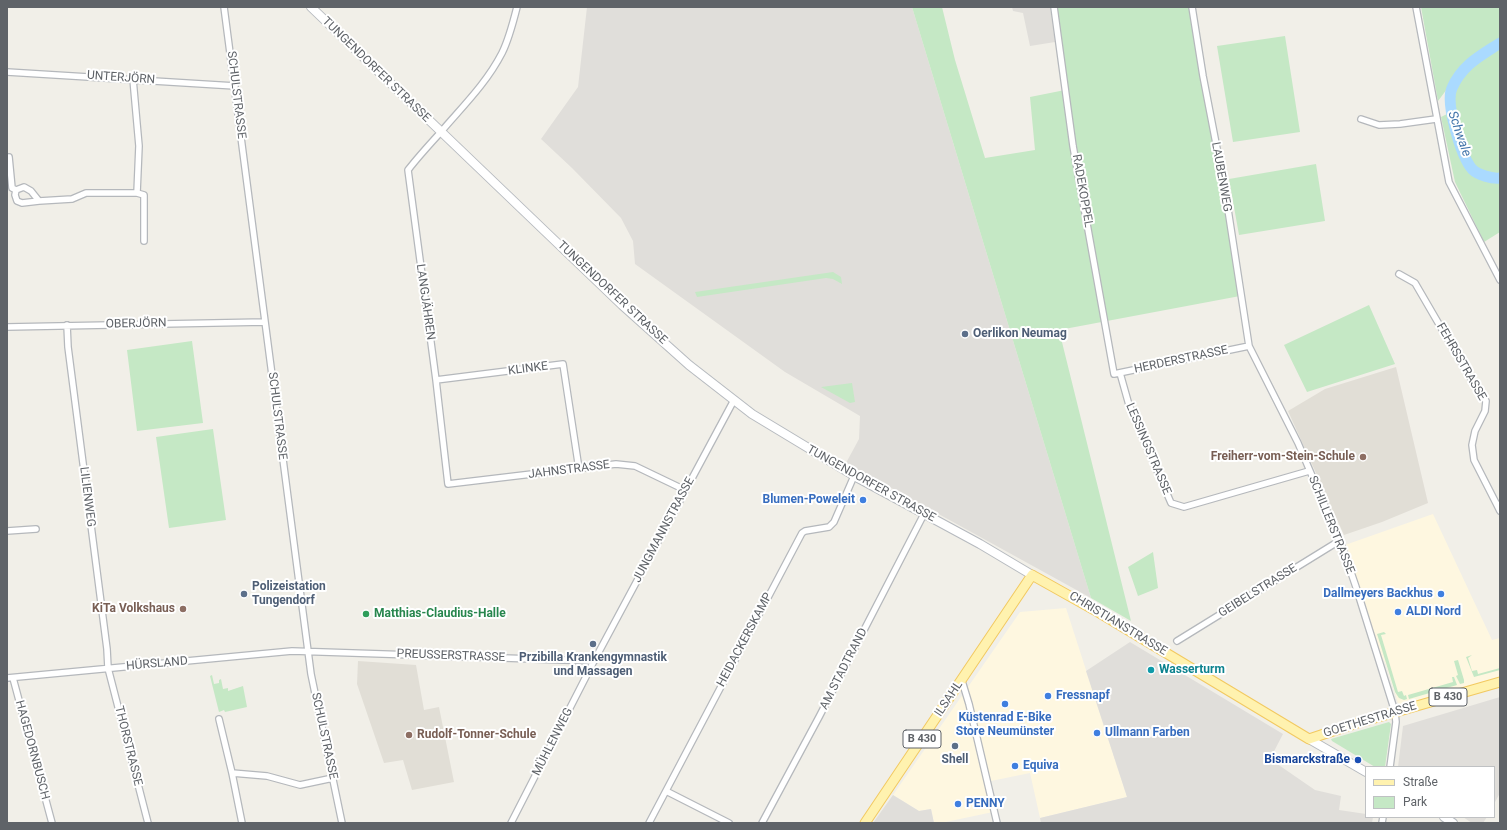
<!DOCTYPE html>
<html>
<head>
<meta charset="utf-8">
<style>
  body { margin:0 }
  #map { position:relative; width:1507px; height:830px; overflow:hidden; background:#f1efe8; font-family:Roboto,sans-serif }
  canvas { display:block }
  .frame { position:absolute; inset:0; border:8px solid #5f6368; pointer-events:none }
  .legend { position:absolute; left:1365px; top:766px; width:130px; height:52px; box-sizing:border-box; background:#fff; border:1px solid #bfc1c3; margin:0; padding:5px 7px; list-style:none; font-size:12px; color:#5f6368 }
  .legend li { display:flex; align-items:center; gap:8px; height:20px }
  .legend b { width:20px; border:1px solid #bfc1c3 }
</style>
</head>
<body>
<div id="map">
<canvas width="1507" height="830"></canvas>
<div class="frame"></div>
<ul class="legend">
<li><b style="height:5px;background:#fff2af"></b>Straße</li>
<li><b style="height:11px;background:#c5e8c5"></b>Park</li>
</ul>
</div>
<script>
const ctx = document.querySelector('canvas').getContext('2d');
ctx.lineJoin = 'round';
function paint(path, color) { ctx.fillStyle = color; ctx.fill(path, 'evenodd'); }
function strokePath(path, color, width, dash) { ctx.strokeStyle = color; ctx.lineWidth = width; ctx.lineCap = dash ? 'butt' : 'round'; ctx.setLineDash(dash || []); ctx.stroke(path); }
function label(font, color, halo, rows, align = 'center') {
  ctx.font = font + ' Roboto,sans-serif'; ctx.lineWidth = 4; ctx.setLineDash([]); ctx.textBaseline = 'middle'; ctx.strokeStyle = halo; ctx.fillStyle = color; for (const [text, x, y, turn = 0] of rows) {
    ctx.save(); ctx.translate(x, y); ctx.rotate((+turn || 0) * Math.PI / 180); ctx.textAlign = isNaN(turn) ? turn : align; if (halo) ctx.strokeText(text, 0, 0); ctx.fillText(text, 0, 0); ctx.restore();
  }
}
const commercial = new Path2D(`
  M 1433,514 L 1492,640 L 1500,638 L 1500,679 L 1403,706 L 1398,703 L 1386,665 L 1378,648 L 1345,545 Z
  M 1066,608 L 1127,797 L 1040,818 L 1030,773 L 986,782 L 993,812 L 941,823 L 934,823 L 931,809 L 919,811 L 893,795 L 1020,612 Z`);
const industrial = new Path2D(`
  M 587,7 L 912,7 L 1091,598 L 846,463 L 859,439 L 860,416 L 785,372 L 635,264 L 633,241 L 621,218 L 572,168 L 541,139 L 578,87 Z
  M 1012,7 L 1050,7 L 1055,42 L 1030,46 L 1023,13 L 1013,11 Z
  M 1130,642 L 1283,734 L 1270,759 L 1315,790 L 1341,796 L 1339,810 L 1366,814 L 1366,817 L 1373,817 L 1372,823 L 1041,823 L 1040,818 L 1127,797 L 1086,671 Z
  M 1500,697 L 1500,793 L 1494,804 L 1494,767 L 1398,767 L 1403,726 Z
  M 893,795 L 919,811 L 931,809 L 934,823 L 873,823 Z
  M 1463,817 L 1487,817 L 1483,823 L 1472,823 Z`);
const education = new Path2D(`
  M 1396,367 L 1428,503 L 1382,522 L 1344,535 L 1288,411 L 1325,389 Z
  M 358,661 L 416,665 L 424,710 L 439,707 L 454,782 L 412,790 L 403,760 L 384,763 L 357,684 Z`);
const green = new Path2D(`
  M 912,7 L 942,7 L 955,60 L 985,158 L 1035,150 L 1030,97 L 1065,90 L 1054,7 L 1192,7 L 1225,190 L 1240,296 L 1059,330 L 1131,621 L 1091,598 Z
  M 1421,7 L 1500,7 L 1500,232 L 1484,242 L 1455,182 L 1441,117 L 1447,114 L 1447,89 L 1438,101 Z
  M 1285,36 L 1300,132 L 1233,142 L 1217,46 Z
  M 1316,164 L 1325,221 L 1239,235 L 1229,179 Z
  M 833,272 L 841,277 L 842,284 L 833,279 L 826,278 L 697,297 L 695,292 Z
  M 1369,305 L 1395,364 L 1307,392 L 1284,345 Z
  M 192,341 L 203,423 L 137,431 L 127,350 Z
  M 852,383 L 855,402 L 850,403 L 821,387 Z
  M 213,429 L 226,520 L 169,528 L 156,437 Z
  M 1153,552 L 1158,588 L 1138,596 L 1128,567 Z
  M 1384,632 L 1386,634 L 1381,635 L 1398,692 L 1402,691 L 1404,696 L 1406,695 L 1407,699 L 1404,700 L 1399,698 L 1395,692 L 1378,637 L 1377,634 Z
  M 1472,655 L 1468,658 L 1472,671 L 1477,670 L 1478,674 L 1500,668 L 1500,670 L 1474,677 L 1466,657 Z
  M 1458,660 L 1464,680 L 1464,683 L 1460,684 L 1456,676 L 1458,675 L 1454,661 Z
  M 212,675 L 214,684 L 219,683 L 219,680 L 221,679 L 223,689 L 228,688 L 228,691 L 243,686 L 247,707 L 225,712 L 224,710 L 219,712 L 210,676 Z
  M 1452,677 L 1454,677 L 1457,685 L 1409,699 L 1408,695 L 1453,682 Z
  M 1389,722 L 1391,724 L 1385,767 L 1375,767 L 1332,741 L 1331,739 Z`);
const river = new Path2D(`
  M 1500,43 C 1480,56 1462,65 1452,88 C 1445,103 1461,156 1472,169 C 1478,175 1492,179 1500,178`);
const street = new Path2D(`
  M 224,7 L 311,674 L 342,823
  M 517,7 C 513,23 509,39 502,53 C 486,84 462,107 440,133 C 429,145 418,157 408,170 L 436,380 L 448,484 L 616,464 L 635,466 L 685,490
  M 1054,7 L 1073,146 L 1114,374 L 1249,346
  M 1192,7 L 1203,76 L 1225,190 L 1249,346 L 1298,443 L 1342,546 L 1356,587 L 1395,712 L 1396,722 L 1390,767
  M 1416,7 L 1449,182 L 1500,280
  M 7,72 L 235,86
  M 133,79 L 139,146 L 137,193
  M 1361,119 L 1379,125 L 1400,124 L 1436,119
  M 9,157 L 12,188 L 16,190
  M 39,201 L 22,203 L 17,201 L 15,195 L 16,190 L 24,187 L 31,191 L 39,201 L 72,199 L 86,193 L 137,193 L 144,195 L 144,241
  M 1399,274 L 1415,283 L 1468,374 L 1486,401 L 1485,411 L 1475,431 L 1472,445 L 1474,460 L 1497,505
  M 67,325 L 68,347 L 107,649 L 108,668 L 148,823
  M 7,327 L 265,322
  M 1120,373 L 1129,405 L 1171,503 L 1184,507 L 1309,471
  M 436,380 L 563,364 L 579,469
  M 1500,504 L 1497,505 L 1500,511
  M 7,531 L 36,529
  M 1177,641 L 1339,541
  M 7,678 L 292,651 L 594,661
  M 13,678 L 52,823
  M 962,681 L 969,704 L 997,823
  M 219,719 L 232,773 L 242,823
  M 232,773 L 267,776 L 300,785 L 333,778
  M 666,791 L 729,823
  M 511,823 L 594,661 L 734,400
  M 649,823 L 802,533 L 805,531 L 829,527 L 834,522 L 854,476
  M 762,823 L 819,717 L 924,514
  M 1382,823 L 1383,817`);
const secondary = new Path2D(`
  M 311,7 L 622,305 L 689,365 L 752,414 L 858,478 L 980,544 L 1032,575
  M 1309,739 L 1366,772
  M 1444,817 L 1453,823`);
const primary = new Path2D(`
  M 865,823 L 1032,575 L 1098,612 L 1309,739 L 1354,724 L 1500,682`);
const markers = [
  [965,334,4,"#5c6f8a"],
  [1363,457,4,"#8d6e63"],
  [863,500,4,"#3f7fe0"],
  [244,594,4,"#5c6f8a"],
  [1441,594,4,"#3f7fe0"],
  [183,609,4,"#8d6e63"],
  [1398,612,4,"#3f7fe0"],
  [366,614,4,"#2e9e5b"],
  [593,644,4,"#5c6f8a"],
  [1151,670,4,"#0f9aa8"],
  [1048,696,4,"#3f7fe0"],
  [1005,704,4,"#3f7fe0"],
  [1097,733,4,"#3f7fe0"],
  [409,735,4,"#8d6e63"],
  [955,746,4,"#5c6f8a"],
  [1358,760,4,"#1a4fb4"],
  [1015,766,4,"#3f7fe0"],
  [958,804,4,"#3f7fe0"]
];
const shields = [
  [1448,697,38],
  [922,739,38]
];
const shieldNames = [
  ["B 430",1448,697],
  ["B 430",922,739]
];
const streetNames = [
  ["TUNGENDORFER STRASSE",376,70,44],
  ["UNTERJÖRN",121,78,4],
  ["SCHULSTRASSE",236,95,83],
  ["LAUBENWEG",1221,177,80],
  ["RADEKOPPEL",1082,191,80],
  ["TUNGENDORFER STRASSE",612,293,43],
  ["LANGJÄHREN",425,302,82],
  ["OBERJÖRN",136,324,-1],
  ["HERDERSTRASSE",1181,360,-12],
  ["FEHRSSTRASSE",1461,362,60],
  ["KLINKE",528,369,-7],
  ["SCHULSTRASSE",277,416,83],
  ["LESSINGSTRASSE",1148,449,67],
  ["JAHNSTRASSE",569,470,-7],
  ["TUNGENDORFER STRASSE",871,484,29],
  ["LILIENWEG",87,497,83],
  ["SCHILLERSTRASSE",1331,525,68],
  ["JUNGMANNSTRASSE",664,530,-62],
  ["GEIBELSTRASSE",1258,591,-32],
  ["CHRISTIANSTRASSE",1118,624,31],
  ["HEIDACKERSKAMP",745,640,-62],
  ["PREUSSERSTRASSE",451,656,2],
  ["HÜRSLAND",157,664,-5],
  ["AM STADTRAND",844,669,-63],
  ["ILSAHL",949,699,-56],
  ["GOETHESTRASSE",1370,720,-17],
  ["SCHULSTRASSE",324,736,78],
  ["MÜHLENWEG",553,742,-63],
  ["THORSTRASSE",128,746,76],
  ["HAGEDORNBUSCH",32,750,75]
];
const serviceNames = [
  ["Oerlikon Neumag",973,334],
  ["Polizeistation",252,587],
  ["Tungendorf",252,601],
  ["Przibilla Krankengymnastik",593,658,"center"],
  ["und Massagen",593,672,"center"],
  ["Shell",955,760,"center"]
];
const educationNames = [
  ["Freiherr-vom-Stein-Schule",1355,457],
  ["KiTa Volkshaus",175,609],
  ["Rudolf-Tonner-Schule",417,735,"left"]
];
const shopNames = [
  ["Blumen-Poweleit",855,500,"right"],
  ["Dallmeyers Backhus",1433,594,"right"],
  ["ALDI Nord",1406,612],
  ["Fressnapf",1056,696],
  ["Küstenrad E-Bike",1005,718,"center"],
  ["Store Neumünster",1005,732,"center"],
  ["Ullmann Farben",1105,733],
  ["Equiva",1023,766],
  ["PENNY",966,804]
];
const leisureNames = [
  ["Matthias-Claudius-Halle",374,614]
];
const cultureNames = [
  ["Wasserturm",1159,670]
];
const transitNames = [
  ["Bismarckstraße",1350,760]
];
const waterNames = [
  ["Schwale",1459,134,71]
];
paint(commercial, '#fef7e0');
paint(industrial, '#e0deda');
paint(education, '#e1ded6');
paint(green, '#c5e8c5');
strokePath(river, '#aadaff', 11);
strokePath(street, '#b5b8bc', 8);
strokePath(secondary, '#b6babf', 10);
strokePath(primary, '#f2c960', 11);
strokePath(street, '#fff', 5.5);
strokePath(secondary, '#fff', 8);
strokePath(primary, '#fff2af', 9);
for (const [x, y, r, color] of markers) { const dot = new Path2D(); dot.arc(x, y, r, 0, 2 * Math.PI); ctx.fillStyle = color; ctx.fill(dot); strokePath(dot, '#fff', 1.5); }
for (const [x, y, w] of shields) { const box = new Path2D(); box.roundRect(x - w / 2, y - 9, w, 18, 3); ctx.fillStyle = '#fff'; ctx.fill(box); strokePath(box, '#5f6368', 1); }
label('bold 11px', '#5f6368', null, shieldNames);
label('12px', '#5f6368', '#fff', streetNames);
label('bold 12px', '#4e5e75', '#fff', serviceNames, 'left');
label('bold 12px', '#785e54', '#fff', educationNames, 'right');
label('bold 12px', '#366cbe', '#fff', shopNames, 'left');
label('bold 12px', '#27864d', '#fff', leisureNames, 'left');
label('bold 12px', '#0d838f', '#fff', cultureNames, 'left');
label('bold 12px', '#164399', '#fff', transitNames, 'right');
label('italic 13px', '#4174aa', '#fff', waterNames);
</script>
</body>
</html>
